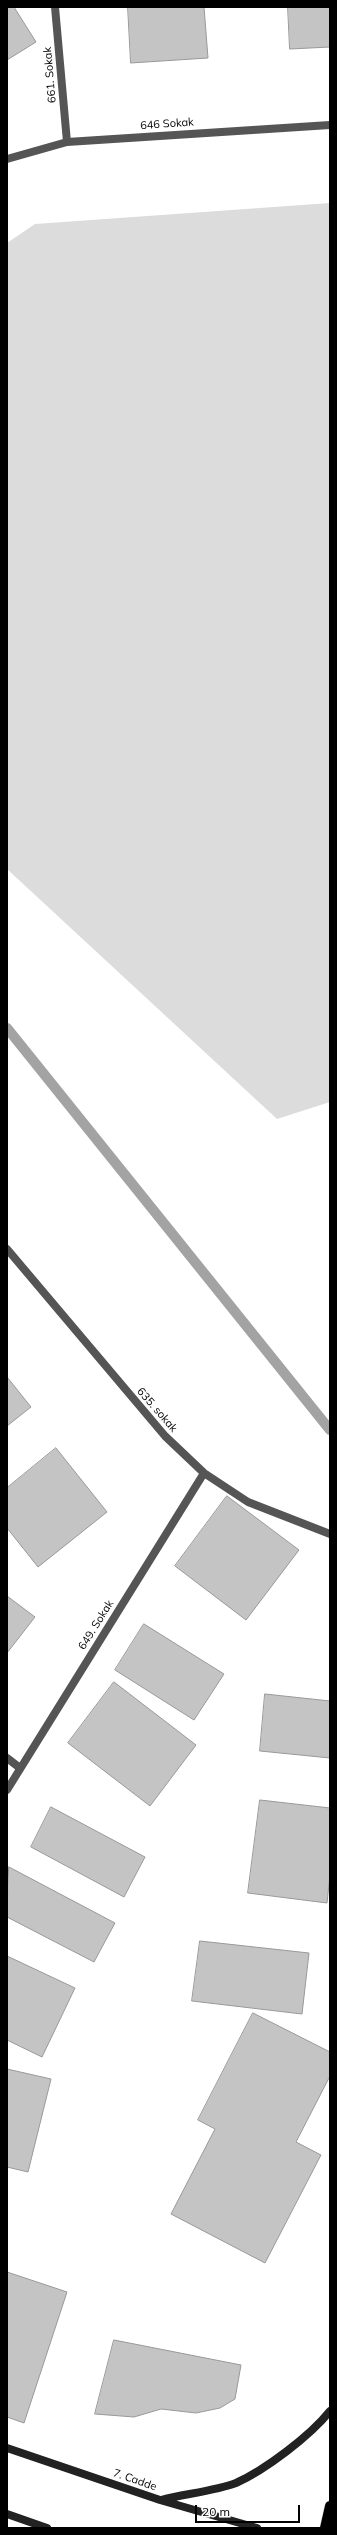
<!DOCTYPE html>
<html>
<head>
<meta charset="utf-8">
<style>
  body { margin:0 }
  #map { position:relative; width:337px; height:2535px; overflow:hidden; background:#fff; font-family:Mulish,sans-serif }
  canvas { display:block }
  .frame { position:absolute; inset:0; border:8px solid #000; pointer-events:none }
  .scale { position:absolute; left:195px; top:2505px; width:105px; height:18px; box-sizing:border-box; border:2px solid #000; border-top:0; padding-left:5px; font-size:12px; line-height:14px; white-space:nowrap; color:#000; -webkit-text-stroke:3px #fff; paint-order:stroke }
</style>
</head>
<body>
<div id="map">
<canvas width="337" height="2535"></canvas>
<div class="frame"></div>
<div class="scale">20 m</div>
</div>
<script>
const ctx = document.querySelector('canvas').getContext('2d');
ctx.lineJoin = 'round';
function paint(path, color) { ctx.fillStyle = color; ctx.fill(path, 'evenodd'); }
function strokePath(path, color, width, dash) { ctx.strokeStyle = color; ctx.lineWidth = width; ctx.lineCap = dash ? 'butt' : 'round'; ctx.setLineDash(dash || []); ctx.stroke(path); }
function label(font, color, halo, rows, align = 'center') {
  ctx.font = font + ' Mulish,sans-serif'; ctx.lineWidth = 3; ctx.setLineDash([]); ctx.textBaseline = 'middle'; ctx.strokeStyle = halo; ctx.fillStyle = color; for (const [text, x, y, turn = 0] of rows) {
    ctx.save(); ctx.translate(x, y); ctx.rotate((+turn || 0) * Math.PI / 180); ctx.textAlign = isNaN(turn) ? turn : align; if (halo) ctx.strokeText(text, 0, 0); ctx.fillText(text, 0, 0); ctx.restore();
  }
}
const green = new Path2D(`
  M 330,203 L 330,1102 L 277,1119 L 7,869 L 7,243 L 35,224 Z`);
const stream = new Path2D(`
  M 7,1028 L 330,1430`);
const building = new Path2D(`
  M 7,7 L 14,7 L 36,42 L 7,60 Z
  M 128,7 L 204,7 L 208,58 L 131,63 Z
  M 288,7 L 330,7 L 330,47 L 290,49 Z
  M 7,1377 L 31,1407 L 7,1426 Z
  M 56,1448 L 107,1512 L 38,1567 L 7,1528 L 7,1488 Z
  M 227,1496 L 299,1550 L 246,1620 L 175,1566 Z
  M 7,1596 L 35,1617 L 7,1653 Z
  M 144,1624 L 224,1674 L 194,1720 L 115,1670 Z
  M 114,1682 L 196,1745 L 150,1806 L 68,1743 Z
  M 265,1694 L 330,1701 L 330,1758 L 260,1751 Z
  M 260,1800 L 330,1808 L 330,1875 L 327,1903 L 248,1893 Z
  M 51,1807 L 145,1857 L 124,1897 L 31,1847 Z
  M 9,1867 L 115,1923 L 94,1962 L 7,1917 Z
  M 200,1941 L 309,1953 L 302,2014 L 192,2001 Z
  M 7,1956 L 75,1988 L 42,2057 L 7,2040 Z
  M 253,2013 L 330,2052 L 330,2076 L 296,2142 L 321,2155 L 265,2263 L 171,2214 L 215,2129 L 198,2120 Z
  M 7,2069 L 51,2079 L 28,2172 L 7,2167 Z
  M 7,2272 L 67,2292 L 24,2423 L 7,2417 Z
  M 114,2340 L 241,2365 L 235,2399 L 220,2408 L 196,2413 L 161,2409 L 134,2417 L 95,2414 Z`);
const street = new Path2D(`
  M 55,7 L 67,142
  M 7,159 L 67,142 L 330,125
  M 7,1249 L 165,1436 L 204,1473 L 248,1502 L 330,1534
  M 7,1758 L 20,1768
  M 7,1790 L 204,1473`);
const secondary = new Path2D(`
  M 7,2448 L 160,2500 L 257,2528
  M 161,2500 C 184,2494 215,2491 236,2483 C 265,2470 310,2436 330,2411
  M 7,2514 L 47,2528`);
const primary = new Path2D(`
  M 325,2528 L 330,2506`);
const streetNames = [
  ["661. Sokak",50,75,-95],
  ["646 Sokak",167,124,-4],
  ["635. sokak",157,1410,49],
  ["649. Sokak",96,1625,-58],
  ["7. Cadde",135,2480,19]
];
paint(green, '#dcdcdc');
strokePath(stream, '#a3a3a3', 10);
paint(building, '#c4c4c4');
strokePath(building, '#999', 1);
strokePath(primary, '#dbdbdb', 11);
strokePath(street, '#555', 8);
strokePath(secondary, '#222', 8);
strokePath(primary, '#000', 10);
label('11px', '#000', '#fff', streetNames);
</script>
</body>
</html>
